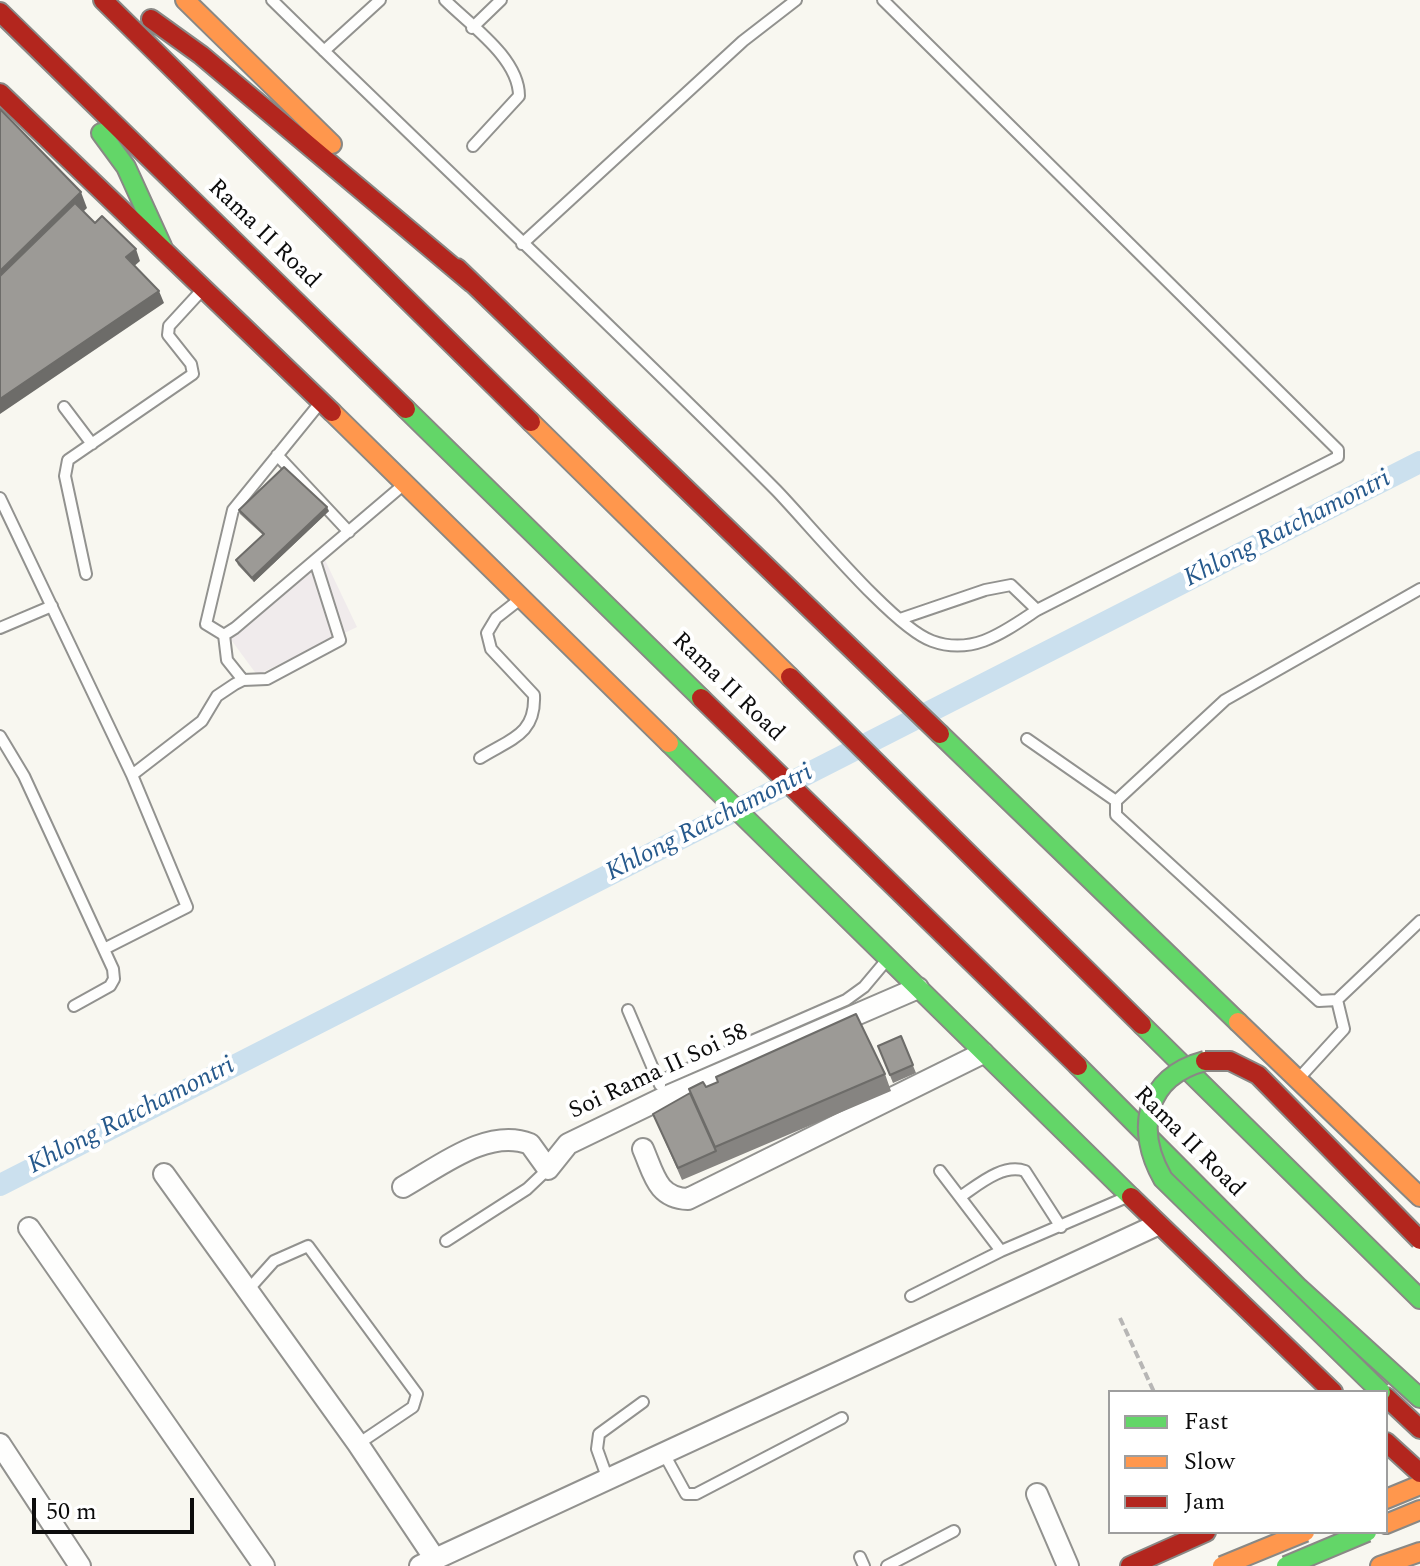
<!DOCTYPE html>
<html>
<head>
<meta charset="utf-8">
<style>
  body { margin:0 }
  #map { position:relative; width:1420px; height:1566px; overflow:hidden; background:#f8f7f0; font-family:Spectral,serif }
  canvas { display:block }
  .legend { position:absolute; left:1108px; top:1390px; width:280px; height:144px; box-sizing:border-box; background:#fff; border:2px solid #9e9e9e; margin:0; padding:10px 14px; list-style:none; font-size:24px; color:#0c0c0c }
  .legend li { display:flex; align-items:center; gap:16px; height:40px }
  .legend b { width:40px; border:2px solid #9e9e9e }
  .scale { position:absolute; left:32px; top:1498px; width:162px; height:36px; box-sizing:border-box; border:4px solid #0c0c0c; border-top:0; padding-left:10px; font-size:24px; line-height:28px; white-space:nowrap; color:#0c0c0c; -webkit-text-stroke:6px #fff; paint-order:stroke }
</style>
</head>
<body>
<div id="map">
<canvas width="1420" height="1566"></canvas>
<ul class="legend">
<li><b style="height:10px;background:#63d668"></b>Fast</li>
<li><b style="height:10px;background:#ff974d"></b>Slow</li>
<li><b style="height:10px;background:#b3261e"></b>Jam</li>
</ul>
<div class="scale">50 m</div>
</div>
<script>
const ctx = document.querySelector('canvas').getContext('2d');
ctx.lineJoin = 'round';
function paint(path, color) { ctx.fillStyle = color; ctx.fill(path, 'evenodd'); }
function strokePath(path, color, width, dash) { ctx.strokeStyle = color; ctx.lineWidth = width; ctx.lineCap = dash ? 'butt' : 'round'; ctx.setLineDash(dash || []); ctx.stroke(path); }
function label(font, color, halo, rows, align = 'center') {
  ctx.font = font + ' Spectral,serif'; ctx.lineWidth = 8; ctx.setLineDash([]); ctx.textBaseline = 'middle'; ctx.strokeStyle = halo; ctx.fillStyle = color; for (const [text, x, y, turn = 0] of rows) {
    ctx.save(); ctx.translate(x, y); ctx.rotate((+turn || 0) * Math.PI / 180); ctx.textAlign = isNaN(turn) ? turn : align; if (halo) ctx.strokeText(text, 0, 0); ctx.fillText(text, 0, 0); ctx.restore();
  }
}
const industrial = new Path2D(`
  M 325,560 L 357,627 L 257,675 L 229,637 Z`);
const canal = new Path2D(`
  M 0,1185 L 1420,462`);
const path = new Path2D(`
  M 1120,1318 L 1154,1392`);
const lane = new Path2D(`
  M 272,0 C 439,164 611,324 776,490 C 809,524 894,628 932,641 C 973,656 1004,632 1037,610
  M 445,0 C 470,25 519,58 519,96 L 473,146
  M 883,0 L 1338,450 L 1338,457 L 1037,610 L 1011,585 L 985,590 L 900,619
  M 472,28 L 501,0
  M 324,51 L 380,0
  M 522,244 L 743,41 L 796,0
  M 320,403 L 233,510 L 206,624 L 224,635 L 235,628 L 402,486
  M 64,407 L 92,444
  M 277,455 L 349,532
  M 0,498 L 132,775 L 187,907 L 104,949
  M 86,574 L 65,476 L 68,460 L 193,374 L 191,364 L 168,335 L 169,326 L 203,289
  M 1420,589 L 1225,700 L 1116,801 L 1116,815 L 1319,1001 L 1337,1000 L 1420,921
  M 0,628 L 52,606
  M 224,635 L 227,660 L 243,680
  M 0,736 L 24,776 L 113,969 L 114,979 L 110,986 L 74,1006
  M 1027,739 L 1116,801
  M 480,758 C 510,739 536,735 534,695 L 491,649 L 487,633 L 496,618 L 519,600
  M 132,775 L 202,721 L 217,696 L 235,684 L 243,680 L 267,679 L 340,640 L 315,561
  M 628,1010 L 660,1085
  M 1301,1076 L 1344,1029 L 1337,1000
  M 660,1081 L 846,1000 L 864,987 L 885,962
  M 940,1171 L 1001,1251
  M 960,1197 C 978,1185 1003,1163 1025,1171 L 1061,1227
  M 446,1241 L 527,1189 L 548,1169
  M 248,1290 L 274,1261 L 308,1246 L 417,1394 L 413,1407 L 358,1444
  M 911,1296 L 1001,1251 L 1127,1197
  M 663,1452 L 686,1494 L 696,1494 L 842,1418
  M 607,1477 L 597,1449 L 599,1434 L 643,1402
  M 860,1557 L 864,1566
  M 887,1566 L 954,1531`);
const street = new Path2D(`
  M 643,1149 C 654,1174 657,1198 688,1199 L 983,1053
  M 164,1174 L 358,1444 L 435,1559
  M 403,1187 C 439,1167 488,1127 530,1144 L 548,1169 L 568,1144 L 661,1099 L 918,988
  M 29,1228 L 264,1566
  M 0,1444 L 80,1566
  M 1037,1494 L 1068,1566
  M 420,1566 L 1157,1225`);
const fast = new Path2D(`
  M 101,133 L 126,167 L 162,246
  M 406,409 L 701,698
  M 940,734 L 1238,1022
  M 669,743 L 1131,1197
  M 1142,1025 L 1420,1299
  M 1078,1066 L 1299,1288 L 1420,1398`);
const slow = new Path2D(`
  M 185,0 L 332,144
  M 332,412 L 669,743
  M 531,422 L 790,677
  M 1238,1022 L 1420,1197
  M 1386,1499 L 1420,1485
  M 1386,1524 L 1420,1510
  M 1380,1566 L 1420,1552`);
const jam = new Path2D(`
  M 103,0 L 531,422
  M 0,12 L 406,409
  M 151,19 L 201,55 L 472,283
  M 0,93 L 332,412
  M 457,268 L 940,734
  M 790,677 L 1142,1025
  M 701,698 L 1078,1066
  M 1131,1197 L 1333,1392
  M 1386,1397 L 1420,1429
  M 1386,1442 L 1420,1473
  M 1130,1566 L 1206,1532`);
const fastBridge = new Path2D(`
  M 1205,1061 C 1144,1077 1135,1130 1163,1179 L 1381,1392
  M 1286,1566 L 1367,1532`);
const slowBridge = new Path2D(`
  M 1222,1566 L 1305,1532`);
const jamBridge = new Path2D(`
  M 1205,1061 L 1230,1061 L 1258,1075 L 1420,1240`);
const wall = new Path2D(`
  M 239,510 L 329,511 L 254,582 L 238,565 L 236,560 L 263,535 L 240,514 Z
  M 901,1036 L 916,1073 L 893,1083 L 878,1046 Z
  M 885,1074 L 891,1091 L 682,1180 L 653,1114 L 706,1087 Z`);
const shadedWall = new Path2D(`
  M 81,192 L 87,208 L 0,293 L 0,271 Z
  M 136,249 L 140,261 L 131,269 L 126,257 Z
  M 159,291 L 164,303 L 0,414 L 0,399 Z
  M 327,507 L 329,511 L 254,582 L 252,578 Z`);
const building = new Path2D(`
  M 0,109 L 81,192 L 0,271 Z
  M 75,203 L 95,223 L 102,216 L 136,249 L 126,257 L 159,291 L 0,399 L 0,276 Z
  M 284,467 L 327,507 L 252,578 L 236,560 L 264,534 L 239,510 Z
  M 856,1014 L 885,1074 L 715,1147 L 689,1089 L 703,1082 L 706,1087 L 718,1082 L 716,1077 Z
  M 901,1036 L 913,1065 L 890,1075 L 878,1046 Z
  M 690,1093 L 716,1151 L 678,1168 L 653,1114 Z`);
const streetNames = [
  ["Rama II Road",263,235,44],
  ["Rama II Road",727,688,44],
  ["Soi Rama II Soi 58",659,1073,-25],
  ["Rama II Road",1188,1143,45]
];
const waterNames = [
  ["Khlong Ratchamontri",1288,530,-27],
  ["Khlong Ratchamontri",710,824,-27],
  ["Khlong Ratchamontri",132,1117,-27]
];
paint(industrial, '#f0ebec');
strokePath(canal, '#cbe0ee', 22);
strokePath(lane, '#92928f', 14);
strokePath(street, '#92928f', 24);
strokePath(fast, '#898885', 22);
strokePath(slow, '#898885', 22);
strokePath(jam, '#898885', 22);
strokePath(path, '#b7b6b5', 4, [8, 4]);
strokePath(lane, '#fefefd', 10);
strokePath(street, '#fefefd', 20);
strokePath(fast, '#63d668', 18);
strokePath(slow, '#ff974d', 18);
strokePath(jam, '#b3261e', 18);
strokePath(fastBridge, '#898885', 22, []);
strokePath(slowBridge, '#898885', 22, []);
strokePath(jamBridge, '#898885', 22, []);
strokePath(fastBridge, '#63d668', 18);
strokePath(slowBridge, '#ff974d', 18);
strokePath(jamBridge, '#b3261e', 18);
paint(wall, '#868481');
paint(shadedWall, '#6d6c69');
paint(building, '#9c9a96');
strokePath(building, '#6d6c69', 2);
label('24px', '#0c0c0c', '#fff', streetNames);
label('italic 26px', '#26598c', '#fff', waterNames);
</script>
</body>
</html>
